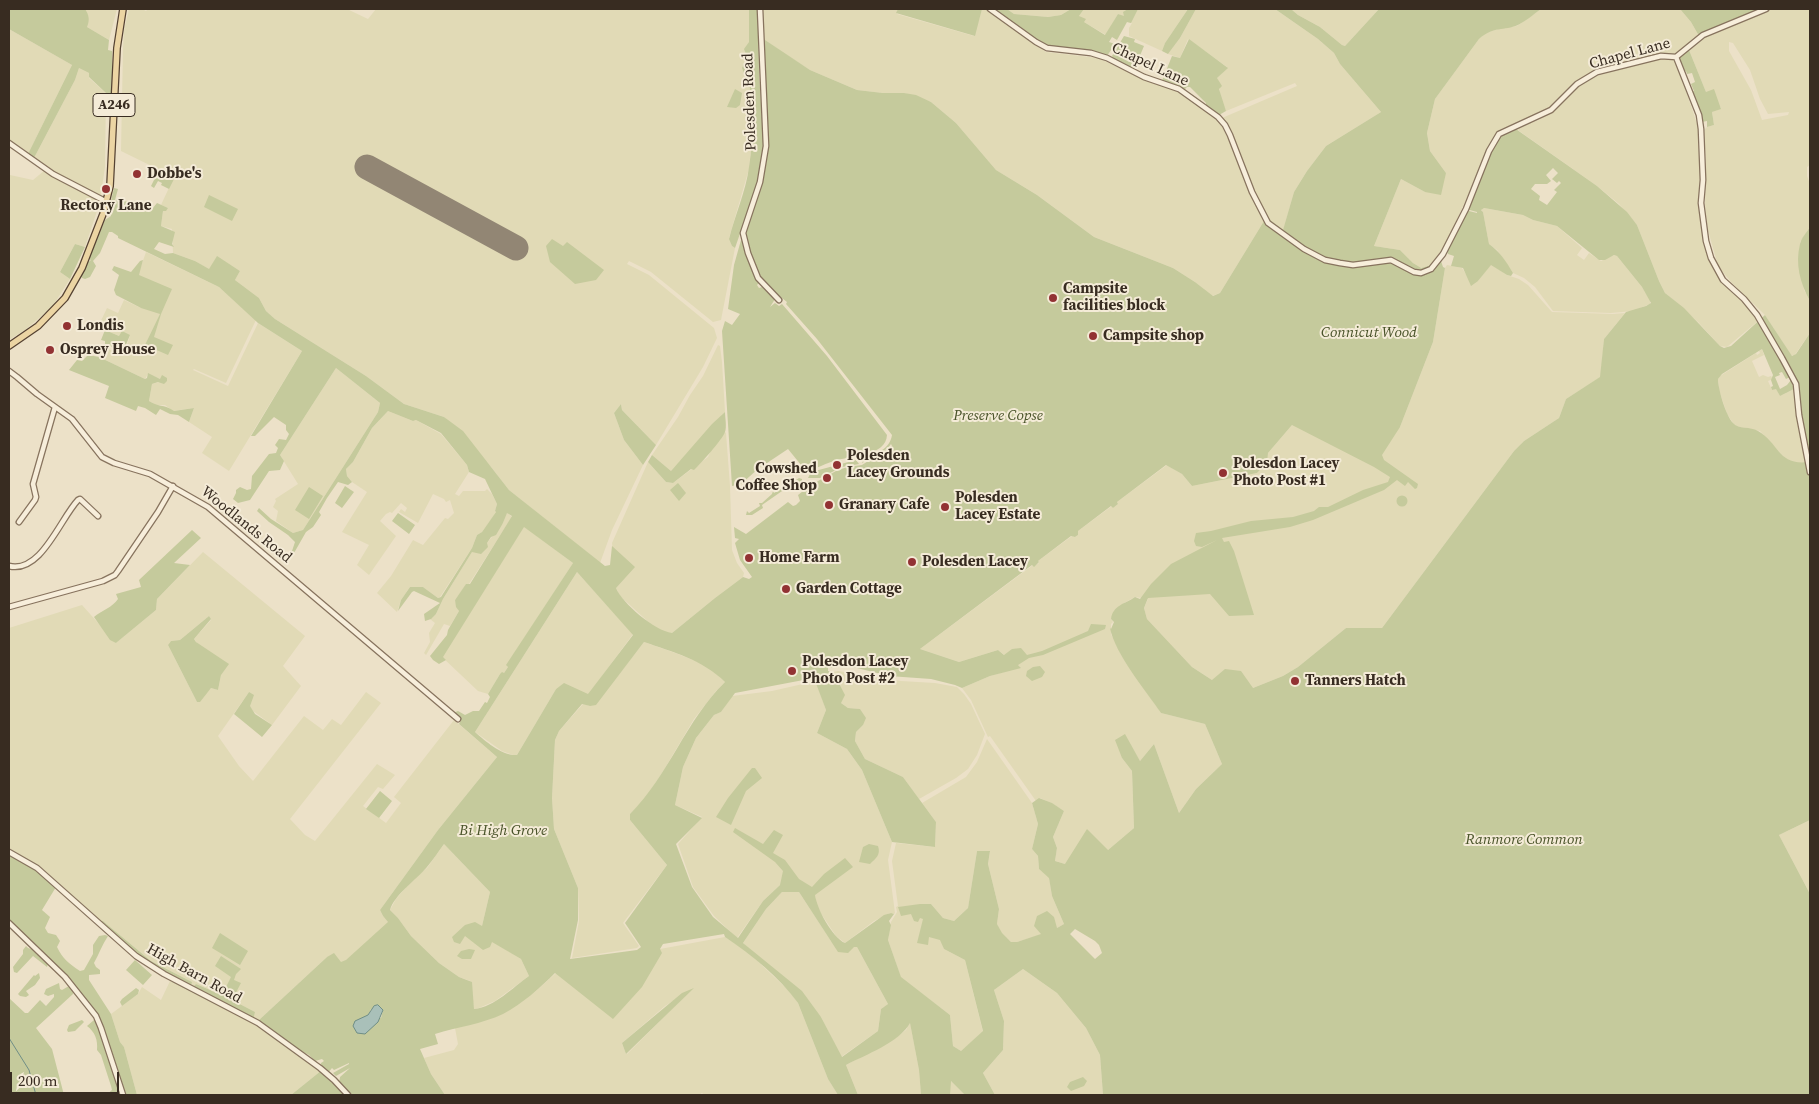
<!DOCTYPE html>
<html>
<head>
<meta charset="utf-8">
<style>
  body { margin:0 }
  #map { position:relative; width:1819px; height:1104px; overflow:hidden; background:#ece1c8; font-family:"Source Serif 4",serif }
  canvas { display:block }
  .frame { position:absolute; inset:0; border:10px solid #382c21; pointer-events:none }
  .scale { position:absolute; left:10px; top:1072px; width:109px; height:22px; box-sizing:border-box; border:2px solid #382c21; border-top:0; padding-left:6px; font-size:15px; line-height:18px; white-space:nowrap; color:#382c21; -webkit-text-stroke:4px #f4ebd7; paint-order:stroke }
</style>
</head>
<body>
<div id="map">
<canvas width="1819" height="1104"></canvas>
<div class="frame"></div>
<div class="scale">200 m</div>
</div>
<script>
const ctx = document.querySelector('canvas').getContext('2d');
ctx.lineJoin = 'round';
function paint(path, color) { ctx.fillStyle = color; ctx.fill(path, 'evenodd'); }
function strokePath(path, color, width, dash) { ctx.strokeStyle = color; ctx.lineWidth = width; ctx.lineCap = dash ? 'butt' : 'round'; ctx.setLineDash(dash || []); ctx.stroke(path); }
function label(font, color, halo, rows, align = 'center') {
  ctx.font = font + ' "Source Serif 4",serif'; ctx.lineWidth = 4; ctx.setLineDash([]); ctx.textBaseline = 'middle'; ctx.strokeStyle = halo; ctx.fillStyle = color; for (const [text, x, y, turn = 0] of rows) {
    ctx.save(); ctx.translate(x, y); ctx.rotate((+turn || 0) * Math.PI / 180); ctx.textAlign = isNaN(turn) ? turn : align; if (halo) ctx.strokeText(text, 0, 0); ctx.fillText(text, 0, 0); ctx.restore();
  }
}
const farmland = new Path2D(`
  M 67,9 L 117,9 L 109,40 L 87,27 Z
  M 129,9 L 142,9 L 146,11 L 148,9 L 347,9 L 368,19 L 376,9 L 749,9 L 749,42 L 747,57 L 742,68 L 744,74 L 749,77 L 752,124 L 751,147 L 749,169 L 729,238 L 732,246 L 735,248 L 721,320 L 713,322 L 651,272 L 629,261 L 627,264 L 649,275 L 714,328 L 717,338 L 703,367 L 656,445 L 622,410 L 621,404 L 614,413 L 624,440 L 643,465 L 612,530 L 600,563 L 509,490 L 491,467 L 444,417 L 404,404 L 366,376 L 275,319 L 266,311 L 259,298 L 235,280 L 240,271 L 217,257 L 209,270 L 195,261 L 173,253 L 172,229 L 161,226 L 163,211 L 168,208 L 161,205 L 174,177 L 121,151 L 123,49 L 124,30 Z
  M 763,9 L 898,9 L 897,14 L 974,36 L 982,9 L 985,9 L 1046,52 L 1098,58 L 1155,84 L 1178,90 L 1215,117 L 1225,129 L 1248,190 L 1264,221 L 1220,293 L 1212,296 L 1195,282 L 1173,268 L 1094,237 L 1037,195 L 996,170 L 956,123 L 931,102 L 904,93 L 883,93 L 857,90 L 810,70 L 786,55 L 762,38 Z
  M 1007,9 L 1071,9 L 1061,15 L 1048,17 L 1014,14 Z
  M 1084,9 L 1188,9 L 1165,43 L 1162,51 L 1129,36 L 1129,28 L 1132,23 L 1127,22 L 1125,17 L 1118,14 L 1106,35 L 1084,22 L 1079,16 Z
  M 1196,9 L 1275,9 L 1318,39 L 1334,53 L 1340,64 L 1381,112 L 1326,146 L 1307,171 L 1294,192 L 1283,231 L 1269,219 L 1258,203 L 1246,175 L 1228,125 L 1222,118 L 1297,86 L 1295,83 L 1226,111 L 1222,103 L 1217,78 L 1227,67 L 1188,39 L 1180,58 L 1168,54 L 1180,38 Z
  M 1291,9 L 1379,9 L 1345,46 L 1342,45 L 1320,27 L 1298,15 Z
  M 1541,9 L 1680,9 L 1691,22 L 1699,36 L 1682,51 L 1675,54 L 1661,54 L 1593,72 L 1579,80 L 1554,104 L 1540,115 L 1501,129 L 1493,139 L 1451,233 L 1441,251 L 1431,265 L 1420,268 L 1413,263 L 1400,250 L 1374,246 L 1401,179 L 1425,192 L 1446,173 L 1430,151 L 1427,133 L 1435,99 L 1479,39 L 1485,33 L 1502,28 L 1517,26 Z
  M 1771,9 L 1810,9 L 1810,165 L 1807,167 L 1807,176 L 1810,184 L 1810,227 L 1800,242 L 1804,290 L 1810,301 L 1810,333 L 1794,356 L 1791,355 L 1765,315 L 1731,282 L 1718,266 L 1708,230 L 1705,205 L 1706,161 L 1704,130 L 1707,127 L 1714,125 L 1712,112 L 1721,108 L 1706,92 L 1689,50 L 1702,38 ZM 1729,42 L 1733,43 L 1750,70 L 1760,99 L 1768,114 L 1789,112 L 1788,115 L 1762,120 L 1751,90 L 1729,51 Z
  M 9,29 L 72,65 L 28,154 L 9,140 Z
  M 1675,58 L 1698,127 L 1701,172 L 1699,200 L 1703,234 L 1711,264 L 1721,279 L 1740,298 L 1758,321 L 1727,347 L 1720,346 L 1698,322 L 1665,293 L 1659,281 L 1637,225 L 1619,204 L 1597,186 L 1515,128 L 1539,120 L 1558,107 L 1579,84 L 1597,76 L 1657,59 Z
  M 79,68 L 89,73 L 89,78 L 106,93 L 105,167 L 101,194 L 99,196 L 54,172 L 34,158 L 75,80 Z
  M 45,170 L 100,202 L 85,247 L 75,244 L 60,272 L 70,279 L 52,307 L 25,330 L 9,340 L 9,177 L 10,175 L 33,180 Z
  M 1484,208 L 1523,215 L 1533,220 L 1557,226 L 1582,248 L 1577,255 L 1584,260 L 1589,253 L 1601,261 L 1614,255 L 1617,256 L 1642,287 L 1650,300 L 1650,304 L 1633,311 L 1611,313 L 1553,311 L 1535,287 L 1524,278 L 1513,273 L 1497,250 L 1489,244 L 1483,212 L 1481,209 Z
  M 146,252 L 219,287 L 256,320 L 226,383 L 194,369 L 193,370 L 228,386 L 258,323 L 302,351 L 229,471 L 202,453 L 212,437 L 189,422 L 194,408 L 173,411 L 165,405 L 154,405 L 149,401 L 152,384 L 159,382 L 160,379 L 148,374 L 145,379 L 99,357 L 103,347 L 122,355 L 128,342 L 130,335 L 119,336 L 98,327 L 107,308 L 118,313 L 124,300 L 141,308 L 138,275 Z
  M 1491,264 L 1507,275 L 1519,279 L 1528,285 L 1552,312 L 1613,314 L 1625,313 L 1604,339 L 1601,377 L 1566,399 L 1559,418 L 1524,441 L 1514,451 L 1382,628 L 1346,628 L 1298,667 L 1283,676 L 1253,688 L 1212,680 L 1192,667 L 1147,619 L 1144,608 L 1148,599 L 1135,597 L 1124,603 L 1111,619 L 1113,622 L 1111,624 L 1111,634 L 1121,654 L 1161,713 L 1205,724 L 1222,764 L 1196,789 L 1179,813 L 1154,744 L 1140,761 L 1132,749 L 1122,758 L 1132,771 L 1134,828 L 1108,850 L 1065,864 L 1055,861 L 1057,848 L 1053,837 L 1064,811 L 1051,803 L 1040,798 L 1036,801 L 990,736 L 988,737 L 971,700 L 962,688 L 990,676 L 1020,667 L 998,650 L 959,662 L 920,649 L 1033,565 L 1034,566 L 1039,563 L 1038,561 L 1072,536 L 1075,537 L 1078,535 L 1078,531 L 1112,506 L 1113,508 L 1118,504 L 1117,502 L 1167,465 L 1182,474 L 1192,486 L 1257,473 L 1268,453 L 1292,425 L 1400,427 L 1433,342 L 1445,268 L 1447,265 L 1462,268 L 1466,274 L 1478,281 Z
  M 718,345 L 720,346 L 722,362 L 725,412 L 671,471 L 652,455 L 678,417 L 690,395 L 703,376 Z
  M 1762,349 L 1764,355 L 1752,361 L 1759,377 L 1763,375 L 1768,377 L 1771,376 L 1773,379 L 1768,381 L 1772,390 L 1776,388 L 1780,396 L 1794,389 L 1807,463 L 1795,463 L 1789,461 L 1782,455 L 1760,431 L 1735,426 L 1727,414 L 1719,390 L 1718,379 L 1720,376 L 1756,353 L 1757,355 L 1760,353 L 1759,351 Z
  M 336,368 L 380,403 L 378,412 L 303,530 L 293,533 L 276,521 L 278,511 L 273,507 L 276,501 L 275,499 L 298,484 L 280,455 Z
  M 388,411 L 413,421 L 416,420 L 441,434 L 467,465 L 469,472 L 455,494 L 459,496 L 463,491 L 485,491 L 487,489 L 492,494 L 497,504 L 495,511 L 496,512 L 493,517 L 482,532 L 477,535 L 472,548 L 440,597 L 438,598 L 423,587 L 410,587 L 401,600 L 397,612 L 377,593 L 391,576 L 413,540 L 423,545 L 445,518 L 448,519 L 454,513 L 450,500 L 446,502 L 444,499 L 433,494 L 418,523 L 399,512 L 401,509 L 405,512 L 407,508 L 401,503 L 392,513 L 390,512 L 386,514 L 380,521 L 396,536 L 369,575 L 357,565 L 369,545 L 342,532 L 367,492 L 352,482 L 347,476 L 346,469 L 353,462 L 372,428 Z
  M 725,432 L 726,433 L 730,486 L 732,550 L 737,563 L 744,573 L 743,577 L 715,598 L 672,633 L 666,633 L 655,628 L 620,596 L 616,588 L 612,543 L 648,462 L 666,482 L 673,483 L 708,457 L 711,450 Z
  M 507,512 L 512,517 L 469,584 L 466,585 L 455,600 L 459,611 L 450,626 L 444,624 L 426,655 L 424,653 L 430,642 L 429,633 L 435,623 L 430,619 L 436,614 L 443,599 L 472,552 L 487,543 L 503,523 Z
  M 524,526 L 573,563 L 507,665 L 508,667 L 504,673 L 500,674 L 488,694 L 478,691 L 442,657 Z
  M 203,552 L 305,636 L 283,666 L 301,686 L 272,725 L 253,711 L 250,707 L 249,692 L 218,736 L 239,766 L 253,781 L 304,716 L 323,730 L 332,719 L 341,725 L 366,692 L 381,703 L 290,819 L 305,835 L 315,841 L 377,764 L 395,775 L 383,789 L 378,787 L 363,806 L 386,823 L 401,803 L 394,797 L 454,720 L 497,757 L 438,830 L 380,910 L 383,916 L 390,924 L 345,967 L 327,957 L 259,1020 L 254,1017 L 255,1012 L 222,995 L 196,984 L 194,987 L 191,986 L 192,982 L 151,961 L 103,921 L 100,921 L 43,869 L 9,848 L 9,628 L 82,605 L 116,643 L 156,610 L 157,599 ZM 209,616 L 211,620 L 194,639 L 221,675 L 218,690 L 211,688 L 197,702 L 168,645 L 171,641 L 180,640 Z
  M 577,572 L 633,634 L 588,695 L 564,684 L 556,689 L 517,755 L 513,755 L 502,751 L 475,732 Z
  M 644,642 L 678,654 L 708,666 L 725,682 L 716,691 L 694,719 L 662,773 L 644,800 L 630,814 L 630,820 L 667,865 L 623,923 L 639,946 L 637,948 L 572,958 L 579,921 L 578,888 L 554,829 L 552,798 L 555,740 L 559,731 L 583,704 L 590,706 L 623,669 Z
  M 838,671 L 901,681 L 935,683 L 957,687 L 964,694 L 971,704 L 985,734 L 977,755 L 968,769 L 956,778 L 919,799 L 903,777 L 865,759 L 855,741 L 856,732 L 863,725 L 860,709 L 848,708 L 841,703 L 833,672 Z
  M 816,681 L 826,710 L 817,733 L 847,749 L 862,770 L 892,842 L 888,860 L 895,913 L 894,914 L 890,913 L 874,921 L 845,943 L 836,936 L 816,906 L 815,895 L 780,885 L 763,901 L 737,938 L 714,916 L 693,887 L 678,844 L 702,817 L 675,805 L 683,767 L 696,738 L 714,715 L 721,712 L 732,696 L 772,691 Z
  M 987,739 L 1032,803 L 1038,824 L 1032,849 L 1038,856 L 1039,869 L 1049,877 L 1052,896 L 1064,924 L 1050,932 L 1017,942 L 1011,942 L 1001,933 L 997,924 L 999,909 L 988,864 L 990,852 L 977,851 L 968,908 L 954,921 L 943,918 L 931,904 L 944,949 L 965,960 L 983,1032 L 961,1051 L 953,1046 L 950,1015 L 901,978 L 888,940 L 891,922 L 897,912 L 896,907 L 898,906 L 892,861 L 896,843 L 935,847 L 936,822 L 922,803 L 966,777 L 977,762 Z
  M 1810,820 L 1810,894 L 1779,835 Z
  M 444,844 L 490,892 L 482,926 L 492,941 L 521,959 L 529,976 L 495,1001 L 479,1008 L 474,1009 L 470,981 L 459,977 L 439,963 L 411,936 L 398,918 L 390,910 L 396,899 L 415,877 L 427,868 Z
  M 782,892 L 799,892 L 831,941 L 857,947 L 888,1004 L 881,1009 L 878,1031 L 841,1057 L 821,1017 L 743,943 L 766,909 Z
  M 725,937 L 747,951 L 790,992 L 798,1003 L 828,1079 L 838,1095 L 704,1095 L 702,1093 L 699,1095 L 445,1095 L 431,1074 L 424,1058 L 454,1050 L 458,1044 L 455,1028 L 482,1021 L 503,1013 L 536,991 L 556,973 L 660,949 ZM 692,989 L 627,1054 L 626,1054 L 622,1043 L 665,1006 Z
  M 1023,969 L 1057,993 L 1086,1028 L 1100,1055 L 1103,1095 L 995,1095 L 983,1073 L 1003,1050 L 1004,1021 L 994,990 Z
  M 170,981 L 256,1025 L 273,1036 L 322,1070 L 291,1095 L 137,1095 L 124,1047 L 120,1042 L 111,1014 L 138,994 L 142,987 L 161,1000 Z
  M 910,1022 L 919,1070 L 921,1095 L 858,1095 L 846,1065 L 894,1039 L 906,1030 Z
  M 950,1080 L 965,1095 L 950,1095 Z`);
const green = new Path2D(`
  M 9,9 L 85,9 C 89,15 90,20 87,27 L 109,40 L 108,50 L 112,51 L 113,93 L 106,93 L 89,77 L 89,73 L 79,68 L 75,80 L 34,158 L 28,154 L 72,65 L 9,29 Z
  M 749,9 L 758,9 L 759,73 L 764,147 L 758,182 L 735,248 L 732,246 L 729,239 C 735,215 746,191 749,167 C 754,137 751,107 749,77 L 744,74 L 742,68 L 747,57 L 744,49 L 749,42 Z
  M 898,9 L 982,9 L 975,36 L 896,13 Z
  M 993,9 L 1007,9 L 1014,14 L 1048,17 L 1061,15 L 1071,9 L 1084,9 L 1079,16 L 1086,19 L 1084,22 L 1105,35 L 1118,14 L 1124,16 L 1123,12 L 1128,9 L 1138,9 L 1131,23 L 1127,22 L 1117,40 L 1112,37 L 1109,42 L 1115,44 L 1107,56 C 1088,49 1068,52 1049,47 C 1033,43 1007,19 993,9 Z
  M 1188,9 L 1196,9 L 1180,38 L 1168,54 L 1162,51 L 1165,43 Z
  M 1275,9 L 1291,9 L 1298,15 L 1320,27 L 1342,45 L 1345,46 L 1379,9 L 1541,9 C 1534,14 1526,21 1518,25 C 1504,31 1493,26 1479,39 L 1435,99 L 1427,133 L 1430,151 L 1446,173 L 1441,195 L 1425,192 L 1401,179 L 1374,246 L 1400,250 L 1413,263 L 1421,268 L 1431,265 L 1439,255 L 1443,267 L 1445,268 L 1433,342 L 1400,427 L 1382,455 L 1384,460 L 1418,484 L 1417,488 L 1415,489 L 1408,482 L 1405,486 L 1397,480 L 1384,490 L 1313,520 L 1290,527 L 1222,538 L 1224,542 L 1229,541 L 1234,551 L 1254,615 L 1229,616 L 1210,594 L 1148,598 L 1144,608 L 1147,619 L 1192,667 L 1212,680 L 1225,669 L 1241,671 L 1253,688 L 1283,676 L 1298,667 L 1346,628 L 1382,628 L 1514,451 L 1524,441 L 1559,418 L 1566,399 L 1600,377 L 1604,339 L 1626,312 L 1646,306 L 1651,303 L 1642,287 L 1617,256 L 1614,255 L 1605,260 L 1599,260 L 1557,226 L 1533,220 L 1523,215 L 1484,208 L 1481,210 L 1483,212 L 1489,244 C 1500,252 1506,261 1513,273 L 1511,276 L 1507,275 L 1491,265 L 1478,281 L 1471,286 L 1463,268 L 1451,266 L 1454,256 L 1448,254 L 1447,251 L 1465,213 L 1469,211 L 1477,213 L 1477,212 L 1466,209 L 1496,138 L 1513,127 L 1597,186 L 1627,212 L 1637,225 L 1659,281 L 1665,293 L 1684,308 L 1720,346 L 1724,348 L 1731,346 L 1765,315 L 1792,356 L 1796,354 L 1810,333 L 1810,820 L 1779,835 L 1810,894 L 1810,1095 L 1103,1095 L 1100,1055 L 1086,1028 L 1057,993 L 1023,969 L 994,990 L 1004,1021 L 1003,1050 L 983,1073 L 995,1095 L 965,1095 L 951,1081 L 950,1095 L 921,1095 L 919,1070 L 910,1023 C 900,1042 865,1055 846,1065 L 858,1095 L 838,1095 L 828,1079 L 798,1003 C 779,977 752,955 725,937 L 724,934 L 663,944 L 660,949 L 662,953 L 642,987 L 613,1019 L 555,973 C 540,988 522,1004 503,1014 C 482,1024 457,1027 435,1034 L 438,1044 L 420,1049 L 431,1074 L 445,1095 L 349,1095 L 339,1083 L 340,1077 L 350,1068 L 336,1076 L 333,1073 L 349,1064 L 349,1063 L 334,1070 L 332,1068 L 328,1073 L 320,1066 L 321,1063 L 324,1061 L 322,1059 L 315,1061 L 309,1055 L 301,1051 L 299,1053 L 256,1025 L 172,982 L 174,978 L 131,951 L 100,921 L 103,921 L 151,961 L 192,982 L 191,986 L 193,987 L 196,984 L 222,995 L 231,977 L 215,966 L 221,956 L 241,969 L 236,974 L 234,980 L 241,983 L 232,1000 L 255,1012 L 254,1017 L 259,1020 L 327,957 L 334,953 L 341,962 L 346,960 L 388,922 L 383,916 L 380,910 L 438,830 L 497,757 L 459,724 L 461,720 L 453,713 L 458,711 L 465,715 L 473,711 L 479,711 L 485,702 L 487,703 L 490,697 L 488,694 L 500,674 L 502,672 L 504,673 L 508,667 L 506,665 L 573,563 L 524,527 L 443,657 L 446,660 L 439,664 L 433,660 L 430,656 L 447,635 L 448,630 L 459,611 L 456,607 L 455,600 L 466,584 L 470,584 L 512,516 L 507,513 L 503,523 L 496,535 L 491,537 L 487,543 L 488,547 L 481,554 L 472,552 L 443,599 L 436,614 L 431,619 L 425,621 L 424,614 L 440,603 L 414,591 L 412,592 L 398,611 L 401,600 L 410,587 L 423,587 L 438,598 L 441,597 L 472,548 L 477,535 L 482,532 L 496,512 L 495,511 L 497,504 L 485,479 L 469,472 L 467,465 L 441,433 L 416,420 L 413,421 L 388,411 L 372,428 L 353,462 L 346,469 L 347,476 L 352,482 L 348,485 L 338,482 L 327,498 L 319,512 L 321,515 L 313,527 L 306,532 L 294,553 L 292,551 L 295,542 L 288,535 L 269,522 L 257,511 L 259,508 L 271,519 L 293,533 L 303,530 L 378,412 L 380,403 L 336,368 L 280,455 L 284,461 L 280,470 L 269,471 L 250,500 L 238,503 L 233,499 L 236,493 L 236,490 L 240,487 L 247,490 L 251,489 L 252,476 L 269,454 L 276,453 L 278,448 L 275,445 L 279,439 L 286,440 L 289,434 L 286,430 L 286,425 L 274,417 L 255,436 L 251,436 L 302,351 L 258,323 L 219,287 L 118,238 L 118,236 L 112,232 L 109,232 L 100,253 L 93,261 L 96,266 L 90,277 L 85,279 L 82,278 L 81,276 L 86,264 L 91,260 L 89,259 L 105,220 L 111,216 L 109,209 L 114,188 L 118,189 L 115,200 L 137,203 L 152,209 L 157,203 L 168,208 L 166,211 L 163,211 L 161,226 L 175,232 L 172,244 L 174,247 L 159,242 L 154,249 L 165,254 L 173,253 L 195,261 L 209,269 L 217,256 L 240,271 L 235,280 L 259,298 L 266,311 L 275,319 L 366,376 L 404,404 L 444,417 L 463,431 L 509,490 L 605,566 L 610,565 L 612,546 L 635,567 L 616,588 C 622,603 655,631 672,633 L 715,598 L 743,577 L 749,579 L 752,577 L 740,560 L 735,543 L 739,539 L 735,538 L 734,527 L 746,534 L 788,502 L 793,506 L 796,505 L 800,501 L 798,495 L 811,485 L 836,471 L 847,467 L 862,465 L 892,446 L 891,444 L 888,448 L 862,463 L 864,458 C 876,454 890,449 892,435 L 817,339 L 786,304 L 787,302 C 780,296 768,289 761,280 C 753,268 744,241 746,228 L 760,187 L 767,152 L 762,38 L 810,70 L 857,90 L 883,93 L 904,93 L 916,95 L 931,102 L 956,123 L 996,170 L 1037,195 L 1094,237 L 1173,268 L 1195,282 L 1213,296 L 1220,293 L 1264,221 L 1269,219 L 1283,230 L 1294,192 L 1307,171 L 1326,146 L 1381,112 L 1340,64 L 1334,53 L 1318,39 ZM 1553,168 L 1558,173 L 1552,179 L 1557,183 L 1559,181 L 1561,183 L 1554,190 L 1557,192 L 1547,205 L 1539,200 L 1540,196 L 1531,189 L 1535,184 L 1547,184 L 1551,181 L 1546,175 ZM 1762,349 L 1773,375 L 1771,380 L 1773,386 L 1771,387 L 1772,390 L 1776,389 L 1780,396 L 1794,389 L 1791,380 L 1787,385 L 1780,389 L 1775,377 L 1780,375 L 1779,373 L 1782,372 L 1786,379 L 1790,377 L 1797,387 L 1799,415 L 1809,462 C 1778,466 1780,444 1758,431 C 1750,426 1739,430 1733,423 C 1726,416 1718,389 1718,379 L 1722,374 ZM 1292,425 L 1374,467 L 1390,477 L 1388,482 L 1363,490 L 1328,507 L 1319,507 L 1314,511 L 1293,517 L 1251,521 L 1211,531 L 1196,533 L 1194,541 L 1196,546 L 1202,547 L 1217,540 L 1171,564 L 1151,584 L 1140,599 L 1135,597 C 1125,604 1113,605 1111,619 L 1114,622 L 1111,629 L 1110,628 C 1115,654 1146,691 1161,713 L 1205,724 L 1222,764 L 1196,789 L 1179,813 L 1154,744 L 1140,761 L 1125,734 L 1115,740 L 1122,758 L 1132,771 L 1134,828 L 1108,850 L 1087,829 L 1065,864 L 1055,861 L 1057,848 L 1053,837 L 1064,811 L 1052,803 L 1039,798 L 1032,803 L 1038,824 L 1032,849 L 1038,856 L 1039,869 L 1049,878 L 1052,896 L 1064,924 L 1057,928 L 1054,917 L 1047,911 L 1037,916 L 1034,926 L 1041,934 L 1017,942 L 1011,942 L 1002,933 L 997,924 L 999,909 L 988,864 L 990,851 L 977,851 L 968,908 L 954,921 L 943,918 L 931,904 L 920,904 L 898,907 L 901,916 L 911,914 L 914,921 L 918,922 L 920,918 L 923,919 L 917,943 L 928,945 L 929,937 L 940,940 L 944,949 L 965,960 L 983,1031 L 961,1051 L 953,1046 L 950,1015 L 901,977 L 888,940 L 891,925 L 889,921 L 894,914 L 891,913 L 884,915 L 845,943 C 832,937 817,909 815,895 L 853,867 L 845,858 L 824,874 L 812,887 L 799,879 L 785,860 L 773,853 L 783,835 L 774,830 L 763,844 L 735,828 L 733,832 L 775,862 L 783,871 L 780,885 L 763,901 L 738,938 L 713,917 L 692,887 L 676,844 L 702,818 L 675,805 L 683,767 L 696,738 L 714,715 L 721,712 L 735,693 L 814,678 L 826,710 L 817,733 L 847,749 L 862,770 L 892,842 L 935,847 L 936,822 L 903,777 L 865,759 L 855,741 L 856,732 L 863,725 L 866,718 L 860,709 L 848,708 L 841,703 L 845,695 L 833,672 L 828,671 L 828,668 L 849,666 L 889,676 L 931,679 L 955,685 L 962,688 L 990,676 L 1021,668 L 1018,665 L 1029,658 L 1043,655 L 1105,629 L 1106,625 L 1091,624 L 1088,631 L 1042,651 L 1027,655 L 1021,648 L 1012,649 L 1004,655 L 998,650 L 959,662 L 920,649 L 1032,565 L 1034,567 L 1039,562 L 1038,561 L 1071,536 L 1075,537 L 1078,535 L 1078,531 L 1111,506 L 1113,508 L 1118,504 L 1117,502 L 1166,465 L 1182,474 L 1192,486 L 1257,473 L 1267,462 L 1268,453 ZM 577,572 L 633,635 L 588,694 L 564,683 L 556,689 L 517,755 C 502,756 485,741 475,732 ZM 644,642 C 673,652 703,660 725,682 C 686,720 669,775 630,814 L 630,820 L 667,865 L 625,923 L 641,947 L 637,950 L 570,959 L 578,920 L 578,888 L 554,829 L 552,798 L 555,740 L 559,731 L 582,704 L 590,706 L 596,705 ZM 444,844 L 490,892 L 482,926 L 475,922 L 465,925 L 452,937 L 454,942 L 460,944 L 465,936 L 483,950 L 490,947 L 492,942 L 521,959 L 529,976 C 513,987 495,1007 474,1009 L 472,982 L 459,977 L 439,963 L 411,936 L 398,918 L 390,910 C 394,895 417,879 427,867 C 433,860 438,852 444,844 ZM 782,892 L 799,892 L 838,952 L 848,953 L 854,947 L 857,947 L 888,1004 L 881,1009 L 878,1031 L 842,1057 L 821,1017 L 802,991 L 743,943 L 766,909 ZM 1075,929 L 1095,941 L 1099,945 L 1102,953 L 1095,959 L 1070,934 ZM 371,1009 L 383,1010 L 381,1018 L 365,1017 L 369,1015 Z
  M 1680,9 L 1764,9 L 1699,36 L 1691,22 Z
  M 1124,36 L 1135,39 L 1134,42 L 1144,46 L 1134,70 L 1114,59 L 1112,56 Z
  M 1189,39 L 1228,68 L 1217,78 L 1222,86 L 1219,89 L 1226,111 L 1219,115 L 1206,106 L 1206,103 L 1190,87 L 1187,87 L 1184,90 L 1162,81 L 1172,56 L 1180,58 Z
  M 1689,50 L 1706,92 L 1714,89 L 1721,109 L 1712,112 L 1714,125 L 1707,127 L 1707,121 L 1702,122 L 1691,92 L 1694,91 L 1691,84 L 1695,82 L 1692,73 L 1687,74 L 1686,71 L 1684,72 L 1679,57 Z
  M 735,89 L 742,93 L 740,105 L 736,108 L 727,107 Z
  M 159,170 L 175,177 L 169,189 L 161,185 L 162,183 L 158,181 L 154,188 L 151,186 Z
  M 209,195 L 238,209 L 232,221 L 204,207 Z
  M 1810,227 L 1810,301 C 1800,283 1795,264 1800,244 C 1801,238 1807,232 1810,227 Z
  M 552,239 L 563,246 L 567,242 L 604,270 L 596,280 L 575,284 L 550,262 L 546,246 Z
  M 741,240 L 743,241 L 759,283 L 757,285 L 759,288 L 762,287 L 775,299 L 770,307 L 775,303 L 779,306 L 782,304 L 827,356 L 887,435 C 886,456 852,456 837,460 C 826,463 816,469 806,471 L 788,449 L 758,469 L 741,484 L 732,486 L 722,331 L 725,321 L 732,325 L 740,314 L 728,309 L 734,265 Z
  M 75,244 L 85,247 L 70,279 L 60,272 Z
  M 143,260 L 139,275 L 172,289 L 161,314 L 154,337 L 173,345 L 168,355 L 145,345 L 160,314 L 141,308 L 116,295 L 114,290 L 119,275 L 112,270 L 114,266 L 131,272 L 140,261 Z
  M 105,330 L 119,336 L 122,331 L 130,335 L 123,352 L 105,344 L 105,341 L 101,340 Z
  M 88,355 L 99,357 L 145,379 L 147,378 L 148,373 L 160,379 L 162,375 L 167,378 L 167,381 L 164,384 L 158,382 L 152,384 L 149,401 C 157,407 164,404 174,411 L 194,408 L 189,422 L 178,415 L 170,414 L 160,409 L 156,415 L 145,408 L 138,406 L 136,411 L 105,398 L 109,386 L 69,370 L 77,360 L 82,361 Z
  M 621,404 L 622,410 L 656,445 L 643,465 L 624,440 L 614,413 Z
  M 725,412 C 725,417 727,427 725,432 C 722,440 701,463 694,470 L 691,469 L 673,483 L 666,482 L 648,462 L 652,455 L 671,471 L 712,424 Z
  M 856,460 L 859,464 L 842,467 L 820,478 L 808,478 L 810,474 L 815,471 Z
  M 799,478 L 802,479 L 802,482 L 799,484 L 795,482 L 762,505 L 763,508 L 752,515 L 746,515 L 747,511 L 749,513 L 760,506 L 759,503 L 762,503 L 772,494 L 773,491 L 774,493 L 788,485 L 788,482 L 790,484 Z
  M 678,483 L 686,493 L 679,501 L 670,490 Z
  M 345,486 L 354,492 L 342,508 L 335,503 Z
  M 309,487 L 323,496 L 309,519 L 295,510 Z
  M1396.5 501a5.5 5.5 0 1 1 11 0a5.5 5.5 0 1 1-11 0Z
  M 398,513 L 415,525 L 409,534 L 392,521 Z
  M 192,530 L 201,538 L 174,563 L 190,565 L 157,599 L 156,610 L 116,643 L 110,640 L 94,617 C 101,611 113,607 118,599 L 116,594 L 141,587 L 139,580 Z
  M 209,616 L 211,619 L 194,639 L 196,642 L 229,664 L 221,675 L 218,690 L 211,688 L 200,702 L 197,702 L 168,645 L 171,641 L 180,640 Z
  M 1040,666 L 1045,672 L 1042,677 L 1032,681 L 1026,676 L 1027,671 L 1033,667 Z
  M 249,692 L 254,695 L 250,706 L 255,714 L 272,725 L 262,737 L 234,714 Z
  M 752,768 L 755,768 L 762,778 L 746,791 L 731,825 L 716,817 L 728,798 Z
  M 380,791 L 392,801 L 379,818 L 366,809 Z
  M 869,844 L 878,846 C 881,855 876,858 870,864 L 859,862 L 863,847 Z
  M 9,854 L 38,871 L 56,887 L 42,910 L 50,917 L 45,928 L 48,933 L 56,935 L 60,941 L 57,947 C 63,959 68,963 80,971 L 84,970 L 93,954 L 93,945 L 99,936 L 105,935 L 108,936 C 102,945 99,954 94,963 L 96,967 L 100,970 L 100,974 L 89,975 L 89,980 L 111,1014 L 120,1042 L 124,1047 L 137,1095 L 124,1095 L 102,1024 L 96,1014 L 74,988 L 9,922 Z
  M 220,933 L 248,951 L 240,965 L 212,948 Z
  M 26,946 L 28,948 L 35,950 L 48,964 L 47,967 L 33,956 L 17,973 L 14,972 L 13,967 L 23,954 L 23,950 Z
  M 469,949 L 475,950 L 471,959 L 462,959 L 457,956 L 461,951 Z
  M 135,960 L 152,975 L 143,985 L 126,970 Z
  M 39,973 L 40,978 L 35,985 L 26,991 L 29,995 L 26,997 L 20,996 L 18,994 L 34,975 L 35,976 Z
  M 59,983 L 60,989 L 62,990 L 69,986 L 74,992 L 73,994 L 36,1028 L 52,1049 L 64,1095 L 9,1095 L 9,998 L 25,1013 L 28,1013 L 40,1000 L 46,1006 L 54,997 L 54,994 L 48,996 L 44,994 L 46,989 Z
  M 136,988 L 139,990 L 138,994 L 122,1006 L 120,1002 L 122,999 Z
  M 694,988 L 626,1054 L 622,1043 L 682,993 Z
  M 82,1020 L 84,1022 L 75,1031 L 68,1032 L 67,1030 L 69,1025 Z
  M 94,1020 L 97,1021 L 122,1095 L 106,1095 L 112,1090 L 111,1086 L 101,1055 L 97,1050 C 98,1040 95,1032 87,1026 Z
  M 322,1070 L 331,1078 L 345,1095 L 291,1095 Z
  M 1083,1077 L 1087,1081 L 1084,1086 L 1071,1091 L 1067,1087 L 1070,1082 Z`);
const water = new Path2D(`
  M 378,1005 L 383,1010 L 378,1022 L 365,1034 L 357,1033 L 353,1026 L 355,1021 L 368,1015 L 374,1006 Z`);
const stream = new Path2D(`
  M 9,1038 L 29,1070 L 36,1095`);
const runway = new Path2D(`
  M 367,167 L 516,248`);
const minor = new Path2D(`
  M 760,9 L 766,146 L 760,182 L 743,233 L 748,253 L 758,278 L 779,300
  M 990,9 L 1036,42 L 1047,48 L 1091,53 L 1107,58 L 1144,77 L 1179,89 L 1218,117 L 1225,125 L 1230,135 L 1252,192 L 1268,223 L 1304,249 L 1325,260 L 1340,263 L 1353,265 L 1391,260 L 1414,272 L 1421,273 L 1431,269 L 1443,254 L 1466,209 L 1489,151 L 1499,134 L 1551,110 L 1577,84 L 1597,72 L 1661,56 L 1676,57 L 1703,35 L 1766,9
  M 1676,57 L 1699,115 L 1701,129 L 1703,180 L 1701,203 L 1706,241 L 1711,258 L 1723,280 L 1744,299 L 1757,315 L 1782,358 L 1796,384 L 1799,415 L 1810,472
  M 9,143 L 53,174 L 107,202
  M 9,371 L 17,377 L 37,394 L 72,419 L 102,457 L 114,463 L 150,474 L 208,507 L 458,719
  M 19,522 L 35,500 L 36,497 L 33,484 L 55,407
  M 9,566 C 41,574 60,519 78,500 L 80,499 L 98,516
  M 9,607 L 103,581 L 115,575 L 118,571 L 158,512 L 173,486
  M 9,852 L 37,868 L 136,956 L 164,974 L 258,1023 L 320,1068 L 334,1080 L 348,1095
  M 9,923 L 65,977 L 96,1016 L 101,1028 L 123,1095`);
const major = new Path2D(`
  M 9,346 L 38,326 L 65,298 L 82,268 L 103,214 L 110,186 L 117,48 L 123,9`);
const markers = [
  [137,174,5,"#923233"],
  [106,189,5,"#923233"],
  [1053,298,5,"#923233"],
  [67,326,5,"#923233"],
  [1093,336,5,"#923233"],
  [50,350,5,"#923233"],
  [837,465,5,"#923233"],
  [1223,473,5,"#923233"],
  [827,478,5,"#923233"],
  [829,505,5,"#923233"],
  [945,507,5,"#923233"],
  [749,558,5,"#923233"],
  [912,562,5,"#923233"],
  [786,589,5,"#923233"],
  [792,671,5,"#923233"],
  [1295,681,5,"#923233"]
];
const shields = [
  [114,105,42]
];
const shieldNames = [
  ["A246",114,105]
];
const streetNames = [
  ["Chapel Lane",1630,54,-15],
  ["Chapel Lane",1150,65,25],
  ["Polesden Road",750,102,-92],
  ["Woodlands Road",246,525,39],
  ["High Barn Road",194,974,29]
];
const poiNames = [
  ["Dobbe's",147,174],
  ["Rectory Lane",106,206,"center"],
  ["Campsite",1063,289],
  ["facilities block",1063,306],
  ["Londis",77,326],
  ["Campsite shop",1103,336],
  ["Osprey House",60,350],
  ["Polesden",847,456],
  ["Lacey Grounds",847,473],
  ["Polesdon Lacey",1233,464],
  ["Photo Post #1",1233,481],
  ["Cowshed",817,469,"right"],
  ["Coffee Shop",817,486,"right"],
  ["Polesden",955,498],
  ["Lacey Estate",955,515],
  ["Granary Cafe",839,505],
  ["Home Farm",759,558],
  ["Polesden Lacey",922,562],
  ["Garden Cottage",796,589],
  ["Polesdon Lacey",802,662],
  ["Photo Post #2",802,679],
  ["Tanners Hatch",1305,681]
];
const parkNames = [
  ["Connicut Wood",1369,333],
  ["Preserve Copse",998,416],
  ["Bi High Grove",503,831],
  ["Ranmore Common",1524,840]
];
paint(farmland, '#e1dab6');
paint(green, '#c5ca9c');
paint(water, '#a9c0b9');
strokePath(water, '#6f8e86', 1);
strokePath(stream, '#6f8e86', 1);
strokePath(runway, '#928674', 25);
strokePath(minor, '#87735e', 7);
strokePath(major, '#554232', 8);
strokePath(minor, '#f7eedb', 4.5);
strokePath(major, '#ecd5a3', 5.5);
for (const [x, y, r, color] of markers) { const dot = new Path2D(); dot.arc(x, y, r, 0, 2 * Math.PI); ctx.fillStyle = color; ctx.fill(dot); strokePath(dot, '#f4ebd7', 2); }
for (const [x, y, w] of shields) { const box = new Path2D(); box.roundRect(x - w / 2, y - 11.5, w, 23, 4); ctx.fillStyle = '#f4ebd7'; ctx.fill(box); strokePath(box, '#382c21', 1); }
label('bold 14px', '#382c21', null, shieldNames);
label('15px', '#382c21', '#f4ebd7', streetNames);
label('bold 15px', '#382c21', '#f4ebd7', poiNames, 'left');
label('italic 15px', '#495329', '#f4ebd7', parkNames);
</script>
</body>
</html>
